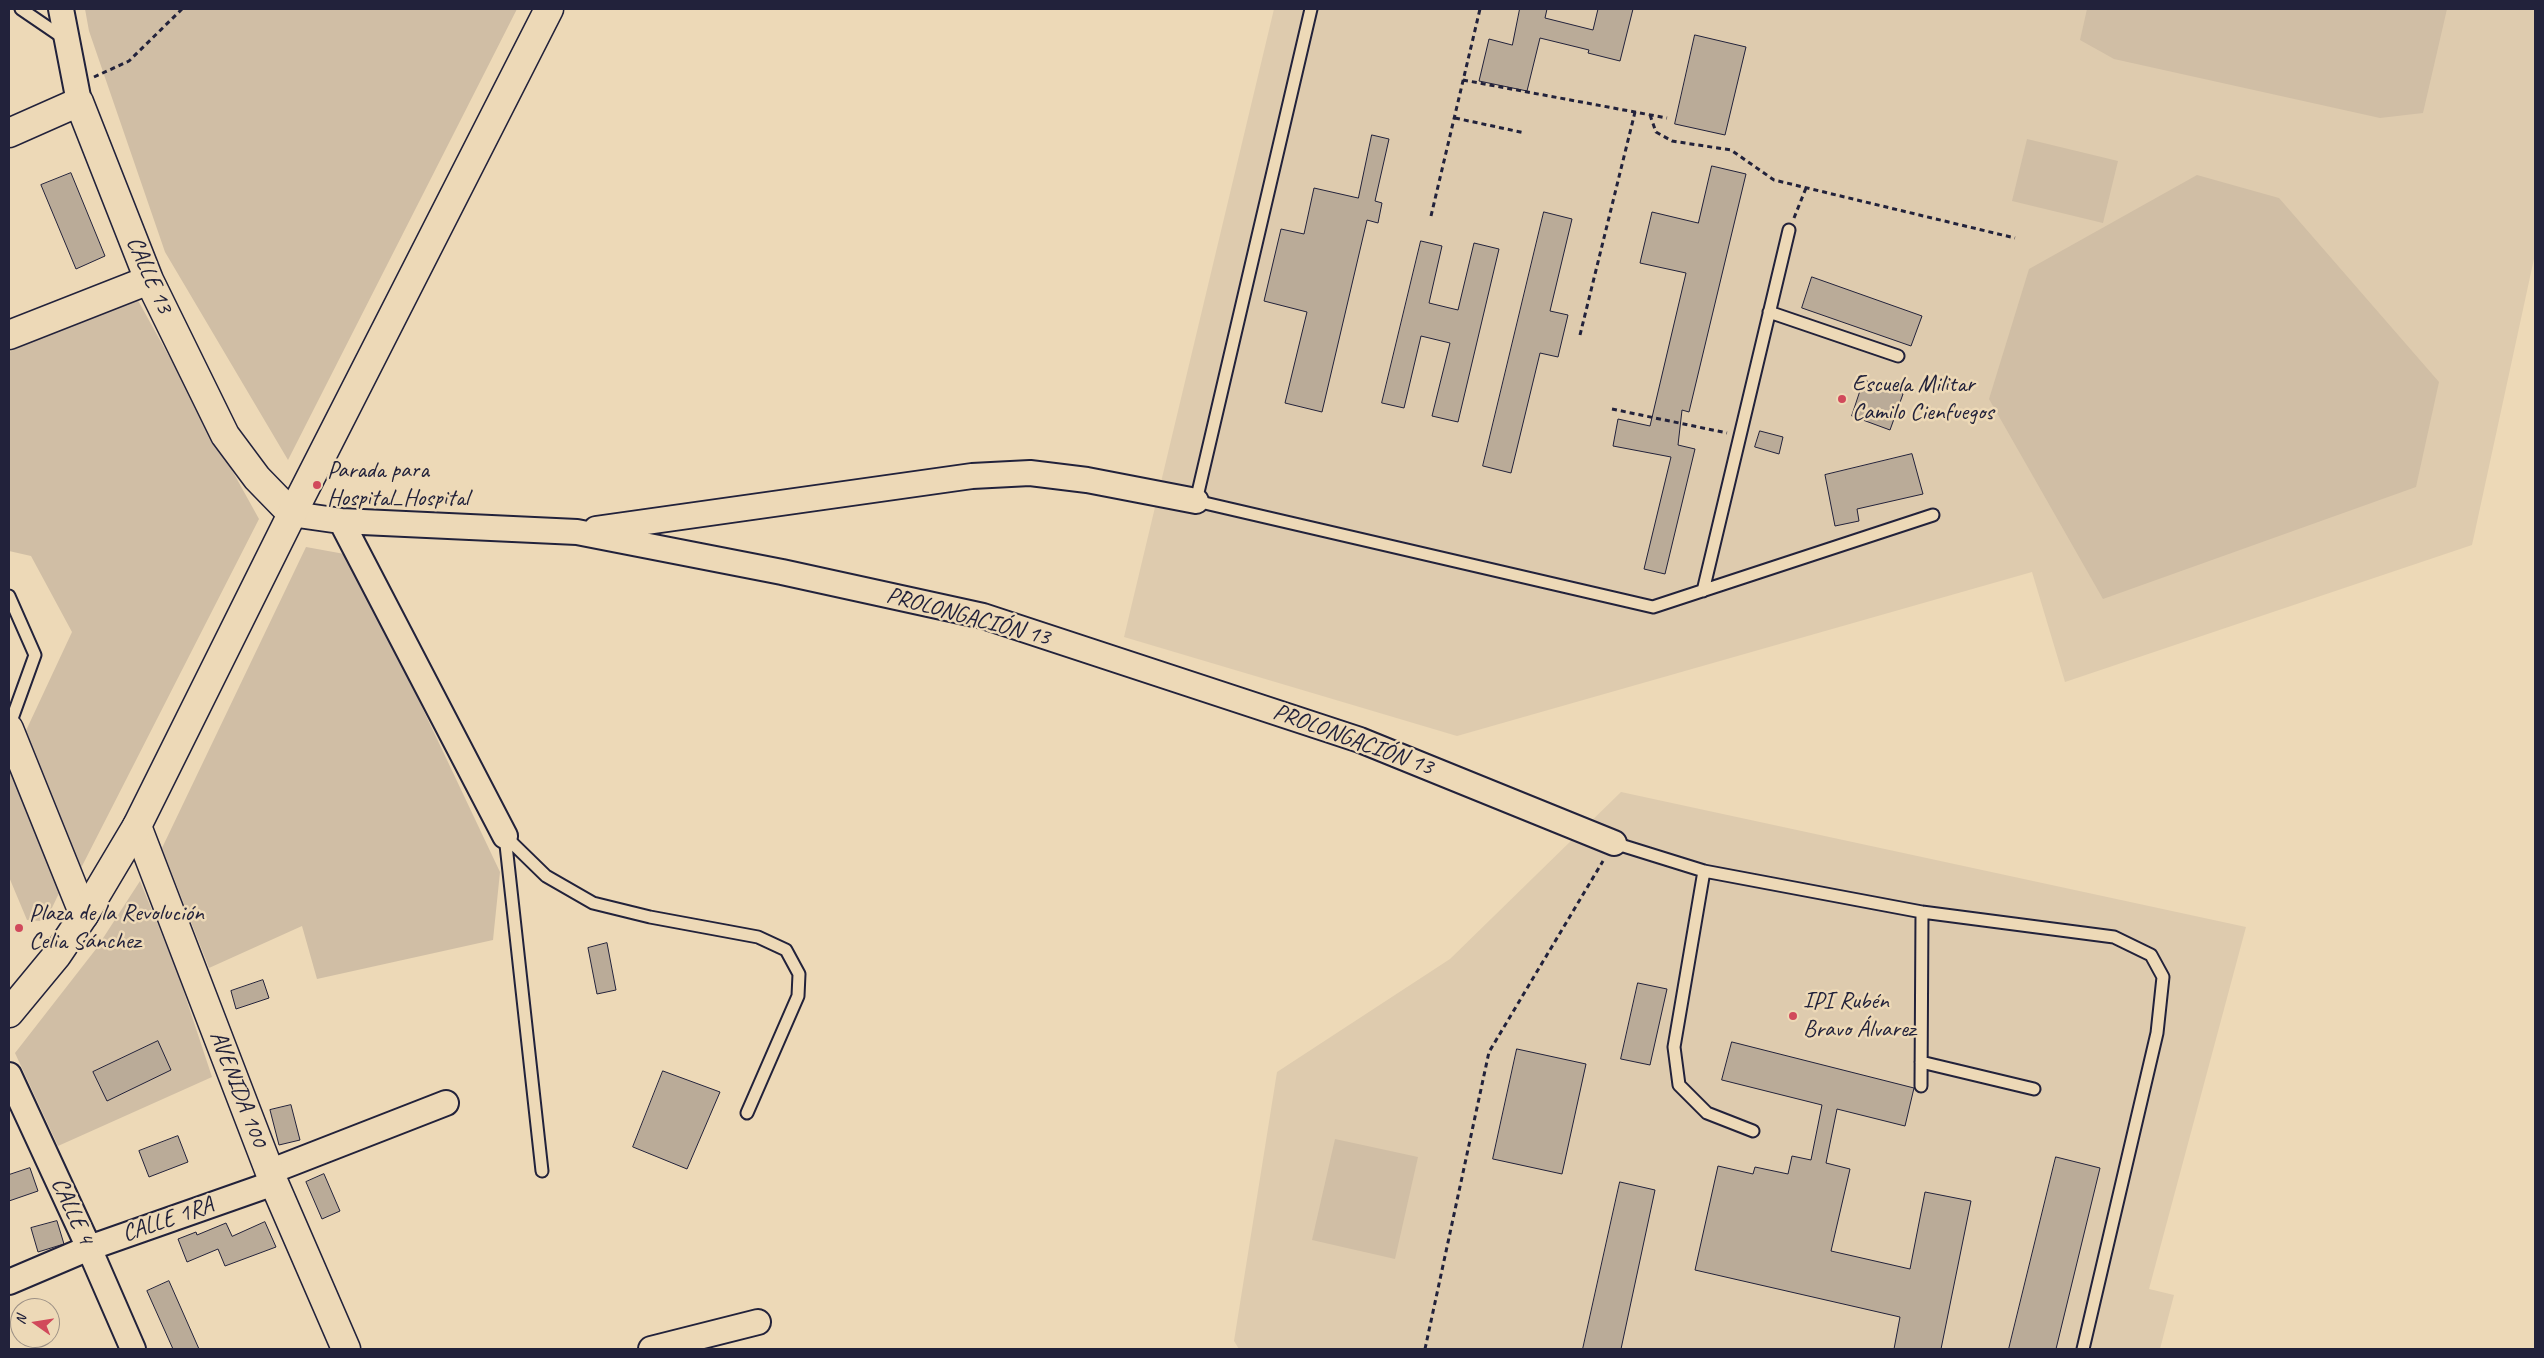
<!DOCTYPE html>
<html>
<head>
<meta charset="utf-8">
<style>
  body { margin:0 }
  #map { position:relative; width:2544px; height:1358px; overflow:hidden; background:#edd9b7; font-family:Caveat,sans-serif }
  canvas { display:block }
  .frame { position:absolute; inset:0; border:10px solid #22223b; pointer-events:none }
  .north { position:absolute; left:10px; top:1298px; width:50px; height:50px; box-sizing:border-box; background:#edd9b7; border:1px solid #9c9085; border-radius:50%; rotate:283deg; font-size:14px; font-weight:700; line-height:20px; text-align:center; color:#22223b }
  .north::after { content:''; display:block; margin:auto; width:18px; height:22px; background:#d1495b; clip-path:polygon(50% 0,100% 100%,50% 72%,0 100%) }
</style>
</head>
<body>
<div id="map">
<canvas width="2544" height="1358"></canvas>
<div class="frame"></div>
<div class="north">N</div>
</div>
<script>
const ctx = document.querySelector('canvas').getContext('2d');
ctx.lineJoin = 'round';
function paint(path, color) { ctx.fillStyle = color; ctx.fill(path, 'evenodd'); }
function strokePath(path, color, width, dash) { ctx.strokeStyle = color; ctx.lineWidth = width; ctx.lineCap = dash ? 'butt' : 'round'; ctx.setLineDash(dash || []); ctx.stroke(path); }
function label(font, color, halo, rows, align = 'center') {
  ctx.font = font + ' Caveat,sans-serif'; ctx.lineWidth = 5; ctx.setLineDash([]); ctx.textBaseline = 'middle'; ctx.strokeStyle = halo; ctx.fillStyle = color; for (const [text, x, y, turn = 0] of rows) {
    ctx.save(); ctx.translate(x, y); ctx.rotate((+turn || 0) * Math.PI / 180); ctx.textAlign = isNaN(turn) ? turn : align; if (halo) ctx.strokeText(text, 0, 0); ctx.fillText(text, 0, 0); ctx.restore();
  }
}
const built = new Path2D(`
  M 1274,9 L 2535,9 L 2535,254 L 2472,545 L 2065,682 L 2032,572 L 1457,736 L 1124,637 Z
  M 1621,792 L 2246,927 L 2149,1289 L 2174,1295 L 2160,1349 L 1239,1349 L 1234,1341 L 1277,1072 L 1450,959 Z`);
const green = new Path2D(`
  M 85,9 L 517,9 L 288,460 L 165,252 L 89,31 Z
  M 2087,9 L 2447,9 L 2423,113 L 2380,118 L 2114,59 L 2080,40 Z
  M 2027,139 L 2118,161 L 2103,223 L 2012,201 Z
  M 2197,175 L 2279,198 L 2439,382 L 2416,487 L 2103,599 L 1989,399 L 2029,269 Z
  M 135,295 L 259,519 L 80,870 L 23,737 L 72,632 L 31,556 L 9,551 L 9,352 Z
  M 306,547 L 350,555 L 500,872 L 493,940 L 317,979 L 302,926 L 209,968 L 162,848 Z
  M 9,756 L 61,889 L 50,912 L 40,921 L 27,920 L 9,877 Z
  M 140,881 L 178,974 L 212,1077 L 58,1146 L 15,1053 L 96,949 Z
  M 1335,1139 L 1418,1157 L 1395,1259 L 1312,1240 Z`);
const building = new Path2D(`
  M 1520,9 L 1547,9 L 1545,18 L 1593,30 L 1598,9 L 1633,9 L 1620,61 L 1588,53 L 1589,50 L 1540,38 L 1527,91 L 1479,81 L 1489,39 L 1512,45 Z
  M 1695,35 L 1746,47 L 1725,135 L 1675,124 Z
  M 1372,135 L 1389,139 L 1375,201 L 1382,203 L 1378,223 L 1367,220 L 1322,412 L 1285,403 L 1307,312 L 1264,301 L 1281,229 L 1304,234 L 1314,188 L 1358,198 Z
  M 1712,166 L 1746,174 L 1689,412 L 1682,410 L 1678,445 L 1695,449 L 1665,574 L 1644,569 L 1671,457 L 1613,446 L 1618,419 L 1650,426 L 1686,273 L 1640,263 L 1652,212 L 1698,223 Z
  M 71,173 L 105,256 L 76,269 L 41,185 Z
  M 1544,212 L 1572,219 L 1550,311 L 1568,315 L 1558,357 L 1540,353 L 1511,473 L 1483,466 Z
  M 1421,241 L 1442,246 L 1429,303 L 1458,310 L 1474,243 L 1499,249 L 1458,422 L 1432,416 L 1450,343 L 1421,336 L 1404,408 L 1382,403 Z
  M 1812,277 L 1922,316 L 1911,346 L 1802,308 Z
  M 1864,380 L 1903,394 L 1890,430 L 1852,416 Z
  M 1760,431 L 1783,437 L 1779,454 L 1755,447 Z
  M 1912,454 L 1923,494 L 1857,509 L 1859,521 L 1835,526 L 1825,475 Z
  M 607,943 L 616,990 L 597,994 L 588,948 Z
  M 263,980 L 269,998 L 236,1009 L 231,991 Z
  M 1638,983 L 1667,989 L 1650,1065 L 1621,1059 Z
  M 158,1041 L 171,1070 L 107,1101 L 93,1072 Z
  M 1732,1042 L 1914,1088 L 1905,1126 L 1837,1109 L 1826,1163 L 1850,1169 L 1831,1251 L 1910,1269 L 1925,1192 L 1971,1201 L 1941,1349 L 1894,1349 L 1900,1317 L 1695,1270 L 1718,1166 L 1753,1174 L 1755,1167 L 1788,1174 L 1792,1156 L 1811,1160 L 1822,1105 L 1722,1080 Z
  M 1517,1049 L 1586,1064 L 1562,1174 L 1493,1159 Z
  M 663,1071 L 720,1092 L 687,1169 L 633,1147 Z
  M 291,1105 L 300,1140 L 279,1145 L 270,1110 Z
  M 178,1136 L 188,1162 L 149,1177 L 139,1151 Z
  M 2056,1157 L 2100,1168 L 2056,1349 L 2009,1349 Z
  M 30,1168 L 38,1191 L 9,1201 L 9,1175 Z
  M 324,1174 L 340,1211 L 322,1219 L 306,1182 Z
  M 1620,1182 L 1655,1190 L 1621,1349 L 1583,1349 Z
  M 57,1221 L 64,1244 L 38,1252 L 31,1228 Z
  M 265,1222 L 276,1247 L 225,1266 L 218,1249 L 187,1262 L 178,1239 L 196,1232 L 197,1235 L 226,1223 L 232,1236 Z
  M 169,1281 L 199,1349 L 173,1349 L 147,1291 Z`);
const path = new Path2D(`
  M 94,77 L 129,61 L 182,9
  M 1463,80 L 1667,118
  M 1650,115 L 1656,132 L 1672,141 L 1731,150 L 1774,180 L 2015,238
  M 1455,118 L 1525,133
  M 1431,216 L 1480,9
  M 1794,218 L 1806,188
  M 1580,335 L 1635,112
  M 1612,409 L 1727,433
  M 1425,1349 L 1489,1052 L 1603,861`);
const lane = new Path2D(`
  M 21,9 L 65,39
  M 1311,9 L 1196,501 L 1653,607 L 1933,515
  M 1769,312 L 1898,356
  M 1703,591 L 1789,230
  M 9,596 L 35,655 L 9,727
  M 505,836 L 546,876 L 593,903 L 650,917 L 758,937 L 786,950 L 799,974 L 798,996 L 747,1113
  M 505,836 L 542,1171
  M 1614,843 L 1704,871 L 1922,912 L 2114,937 L 2151,955 L 2163,977 L 2157,1033 L 2083,1349
  M 1704,871 L 1674,1047 L 1679,1085 L 1707,1113 L 1753,1131
  M 1921,1062 L 2034,1089
  M 1921,1086 L 1922,912`);
const street = new Path2D(`
  M 61,9 L 79,102
  M 292,514 L 341,521 L 577,532 L 782,572 L 983,616 L 1360,740 L 1614,843
  M 341,521 L 505,836
  M 596,529 L 972,476 L 1030,473 L 1087,480 L 1196,501
  M 9,1075 L 89,1248 L 133,1349
  M 269,1172 L 446,1103
  M 9,1282 L 89,1248 L 274,1183
  M 651,1349 L 758,1322`);
const secondary = new Path2D(`
  M 9,133 L 79,102 L 149,280 L 225,435 L 257,478 L 292,514
  M 9,335 L 149,280
  M 9,729 L 84,915
  M 137,826 L 274,1183 L 346,1349`);
const primary = new Path2D(`
  M 9,1013 L 57,955 L 84,915 L 137,826 L 292,514 L 549,9`);
const markers = [
  [1842,399,5,"#d1495b"],
  [317,485,5,"#d1495b"],
  [19,928,5,"#d1495b"],
  [1793,1016,5,"#d1495b"]
];
const streetNames = [
  ["CALLE 13",149,275,66],
  ["PROLONGACIÓN 13",968,617,15],
  ["PROLONGACIÓN 13",1353,740,20],
  ["AVENIDA 100",238,1089,69],
  ["CALLE 4",72,1211,65],
  ["CALLE 1RA",168,1220,-19]
];
const poiNames = [
  ["Escuela Militar",1852,385],
  ["Camilo Cienfuegos",1852,413],
  ["Parada para",327,471],
  ["Hospital_Hospital",327,499],
  ["Plaza de la Revolución",29,914],
  ["Celia Sánchez",29,942],
  ["IPI Rubén",1803,1002],
  ["Bravo Álvarez",1803,1030]
];
paint(built, '#decbae');
paint(green, '#d0bea5');
paint(building, '#baab98');
strokePath(building, '#22223b', 1);
strokePath(lane, '#22223b', 15);
strokePath(street, '#22223b', 28);
strokePath(secondary, '#22223b', 31);
strokePath(primary, '#22223b', 31);
strokePath(path, '#22223b', 3, [5, 4]);
strokePath(lane, '#edd9b7', 11);
strokePath(street, '#edd9b7', 24);
strokePath(secondary, '#edd9b7', 28);
strokePath(primary, '#edd9b7', 28);
for (const [x, y, r, color] of markers) { const dot = new Path2D(); dot.arc(x, y, r, 0, 2 * Math.PI); ctx.fillStyle = color; ctx.fill(dot); strokePath(dot, '#edd9b7', 2); }
label('24px', '#22223b', '#edd9b7', streetNames);
label('24px', '#22223b', '#edd9b7', poiNames, 'left');
</script>
</body>
</html>
